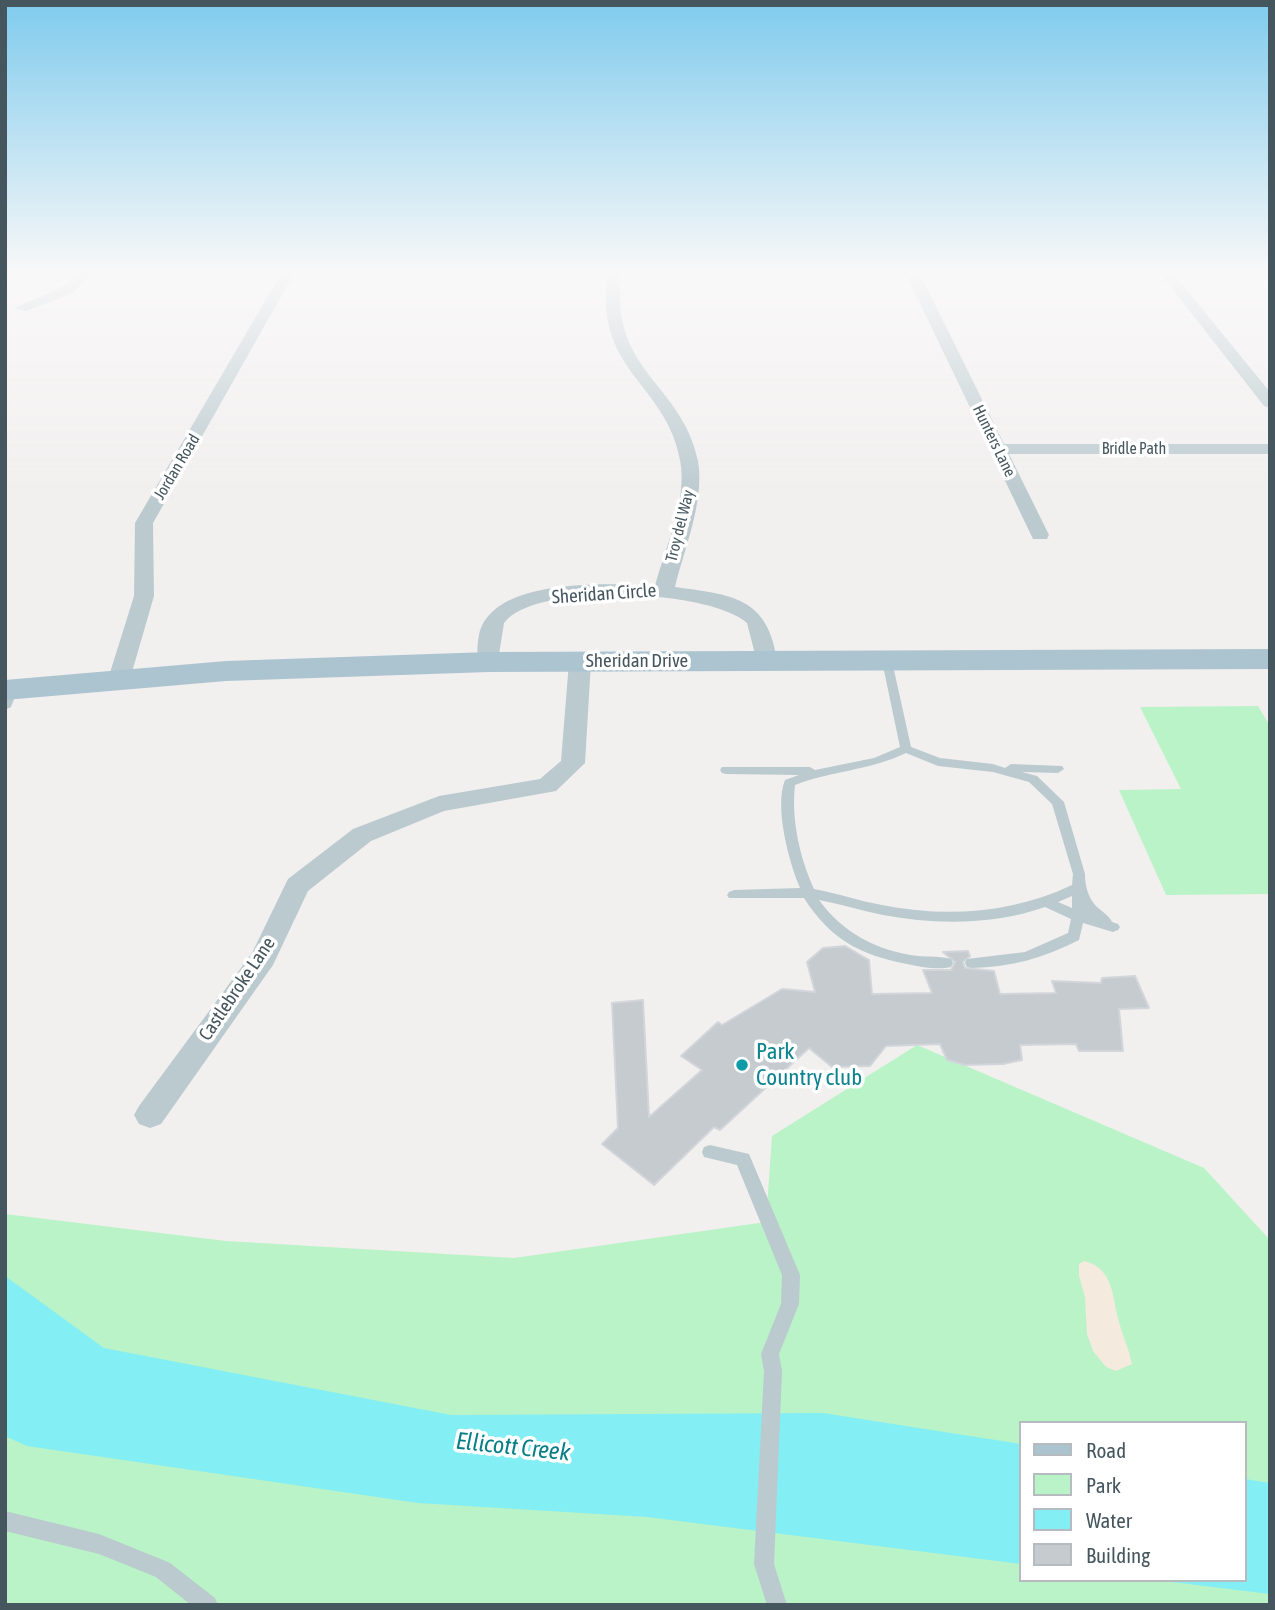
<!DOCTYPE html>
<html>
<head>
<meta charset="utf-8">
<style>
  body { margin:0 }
  #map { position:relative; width:1275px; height:1610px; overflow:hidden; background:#f2efef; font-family:"Asap Condensed",sans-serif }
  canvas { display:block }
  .frame { position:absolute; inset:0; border:7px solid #45565e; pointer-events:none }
  .legend { position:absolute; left:1019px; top:1421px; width:228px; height:161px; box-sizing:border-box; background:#fff; border:2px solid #b5bbbf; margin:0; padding:9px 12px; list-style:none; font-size:21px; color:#45565e }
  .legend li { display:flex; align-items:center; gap:14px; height:35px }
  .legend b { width:35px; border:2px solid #b5bbbf }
</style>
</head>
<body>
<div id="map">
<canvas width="1275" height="1610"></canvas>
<div class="frame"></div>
<ul class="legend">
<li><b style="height:9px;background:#acc4d0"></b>Road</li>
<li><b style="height:19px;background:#baf3c7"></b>Park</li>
<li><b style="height:19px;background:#83eef4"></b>Water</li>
<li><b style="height:19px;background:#c6cbcf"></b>Building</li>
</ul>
</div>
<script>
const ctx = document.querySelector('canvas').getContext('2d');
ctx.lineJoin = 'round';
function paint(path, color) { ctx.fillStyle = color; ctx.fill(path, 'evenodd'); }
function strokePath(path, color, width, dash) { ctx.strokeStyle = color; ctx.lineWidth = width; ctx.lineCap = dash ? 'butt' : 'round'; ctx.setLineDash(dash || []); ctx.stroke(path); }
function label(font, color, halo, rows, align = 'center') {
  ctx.font = font + ' "Asap Condensed",sans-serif'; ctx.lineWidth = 7; ctx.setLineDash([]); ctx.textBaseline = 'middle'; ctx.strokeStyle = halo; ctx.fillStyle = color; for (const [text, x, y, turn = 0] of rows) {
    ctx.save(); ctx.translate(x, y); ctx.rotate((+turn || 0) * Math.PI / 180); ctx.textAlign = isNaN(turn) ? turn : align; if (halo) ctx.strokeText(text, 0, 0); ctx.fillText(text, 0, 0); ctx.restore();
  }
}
const green = new Path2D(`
  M 1258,706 L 1270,726 L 1270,894 L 1166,895 L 1119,790 L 1181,789 L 1140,707 Z
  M 917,1045 L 1204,1168 L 1270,1240 L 1270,1605 L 5,1605 L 5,1214 L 226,1241 L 514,1258 L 766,1222 L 772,1136 ZM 1021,1423 L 1245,1423 L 1245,1580 L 1021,1580 Z`);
const sand = new Path2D(`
  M 1084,1261 C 1114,1268 1112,1297 1119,1322 C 1123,1337 1129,1349 1132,1364 L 1116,1371 L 1106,1367 L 1093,1351 L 1087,1334 L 1085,1297 L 1079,1276 L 1079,1264 Z`);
const water = new Path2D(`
  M 5,1276 L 104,1348 L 451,1415 L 823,1413 L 1021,1444 L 1021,1564 L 647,1517 L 418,1503 L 27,1446 L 5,1436 Z
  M 1245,1479 L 1270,1483 L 1270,1594 L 1156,1580 L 1245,1580 Z`);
const building = new Path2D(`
  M 845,946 L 869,960 L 872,994 L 932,993 L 923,970 L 951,970 L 955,962 L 943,952 L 968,951 L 970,956 L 963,962 L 965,968 L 994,971 L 1000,994 L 1056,993 L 1052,981 L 1101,983 L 1102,978 L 1135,976 L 1149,1008 L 1119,1009 L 1123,1051 L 1079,1051 L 1076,1044 L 1020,1045 L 1022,1060 L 1003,1064 L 965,1065 L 947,1060 L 940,1044 L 886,1046 L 870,1066 L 832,1067 L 809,1048 L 720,1130 L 714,1127 L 654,1185 L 602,1144 L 618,1128 L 612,1003 L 643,1000 L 649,1117 L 702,1070 L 681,1056 L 718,1022 L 722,1025 L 782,989 L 815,992 L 807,962 L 823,948 Z`);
const service = new Path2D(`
  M 887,658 L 892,661 L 911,747 L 940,758 L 993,764 L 1005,768 L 1011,764 L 1062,766 L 1064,769 L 1058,773 L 1022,772 L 1037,776 L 1064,802 L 1085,874 C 1085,886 1088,897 1096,906 C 1102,912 1109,915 1112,922 L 1118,924 L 1120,927 L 1118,930 L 1113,932 L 1083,923 L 1079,940 C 1044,958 1011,967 972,968 L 967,967 L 965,963 L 967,959 L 1025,952 L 1068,933 L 1071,919 L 1045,907 C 994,925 936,925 883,915 C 862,911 841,904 819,900 C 843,933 877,951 918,956 C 929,957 940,956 951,959 L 953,963 L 951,967 C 938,970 920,967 907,964 C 860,955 830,939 804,898 L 729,898 L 727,895 L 729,892 L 734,890 L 800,888 C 789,862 774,807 785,780 L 799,775 L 726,774 L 722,773 L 720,770 L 722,767 L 810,767 L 815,770 L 874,758 L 900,747 L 882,661 ZM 906,753 L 938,766 L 993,772 L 1029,782 L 1052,804 L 1073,874 L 1072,885 C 1013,913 947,918 882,905 C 859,901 837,893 814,889 C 800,858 791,820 795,785 C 831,771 871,770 906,753 ZM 1072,896 L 1072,908 L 1058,902 Z
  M 12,686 L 18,689 L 11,707 L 5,710 L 5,692 L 8,687 Z
  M 710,1145 L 749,1154 L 800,1275 L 799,1304 L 779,1354 L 782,1371 L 774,1564 L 787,1605 L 767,1605 L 754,1564 L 764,1371 L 761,1354 L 781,1304 L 782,1275 L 737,1165 L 704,1157 L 702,1152 L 704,1147 Z
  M 5,1511 L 99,1534 L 163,1560 L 170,1563 L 215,1598 L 218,1605 L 191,1605 L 156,1577 L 99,1554 L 5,1531 Z`);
const minor = new Path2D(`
  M 78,272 L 92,272 L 73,293 L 26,311 L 14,308 L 63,287 Z
  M 282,272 L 295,272 L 153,523 L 154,596 L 130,679 L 127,684 L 111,684 L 108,679 L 134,596 L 135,523 Z
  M 608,272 L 622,272 C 607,371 682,382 698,461 C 705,501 684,549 675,587 C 731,595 768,596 777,661 L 774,666 L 758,666 L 747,623 C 711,590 535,581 504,623 L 497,667 L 481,667 C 476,658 477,645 479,635 C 491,577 611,583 655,586 C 665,548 688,500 680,460 C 666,382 592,371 608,272 Z
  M 905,272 L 919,272 L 1004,444 L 1270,444 L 1270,454 L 1009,454 L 1049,535 L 1047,539 L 1033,539 Z
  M 1159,272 L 1172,272 L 1270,392 L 1270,408 L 1264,406 Z
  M 580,656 L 591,662 L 585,763 L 556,791 L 444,811 L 371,841 L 308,891 L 273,965 L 161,1124 L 150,1128 L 139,1124 L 134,1115 L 139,1106 L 252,953 L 288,879 L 353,829 L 439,796 L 540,779 L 561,761 L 569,662 Z`);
const primary = new Path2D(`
  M 1270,649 L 1270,669 L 489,672 L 226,681 L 5,700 L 5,680 L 226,661 L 489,652 Z`);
const markers = [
  [742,1065,7,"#0f9aa8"]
];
const farStreetnames = [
  ["Hunters Lane",994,441,64],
  ["Bridle Path",1134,449],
  ["Jordan Road",177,467,-59],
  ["Troy del Way",680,526,-76]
];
const streetNames = [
  ["Sheridan Circle",604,594,-4],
  ["Sheridan Drive",637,661],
  ["Castlebroke Lane",237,989,-56]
];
const nearCulturenames = [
  ["Park",756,1052],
  ["Country club",756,1078]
];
const nearWaternames = [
  ["Ellicott Creek",513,1447,6]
];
paint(green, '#baf3c7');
paint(sand, '#f4eade');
paint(water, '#83eef4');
paint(building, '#c6cbcf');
strokePath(building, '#d2d6db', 2);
paint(service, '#bbcacf');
paint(minor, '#bbcacf');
paint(primary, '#acc4d0');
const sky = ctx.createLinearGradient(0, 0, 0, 497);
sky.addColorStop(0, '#7fcbed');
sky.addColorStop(0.55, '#f9f8f8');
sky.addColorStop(1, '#f9f8f800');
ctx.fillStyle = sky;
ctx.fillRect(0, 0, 1275, 497);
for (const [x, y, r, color] of markers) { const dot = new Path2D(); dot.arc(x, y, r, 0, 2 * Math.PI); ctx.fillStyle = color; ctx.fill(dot); strokePath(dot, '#fff', 2.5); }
label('16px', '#45565e', '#fff', farStreetnames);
label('19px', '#45565e', '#fff', streetNames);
label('23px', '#0d838f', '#fff', nearCulturenames, 'left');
label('italic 24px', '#057e85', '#fff', nearWaternames);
</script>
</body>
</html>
